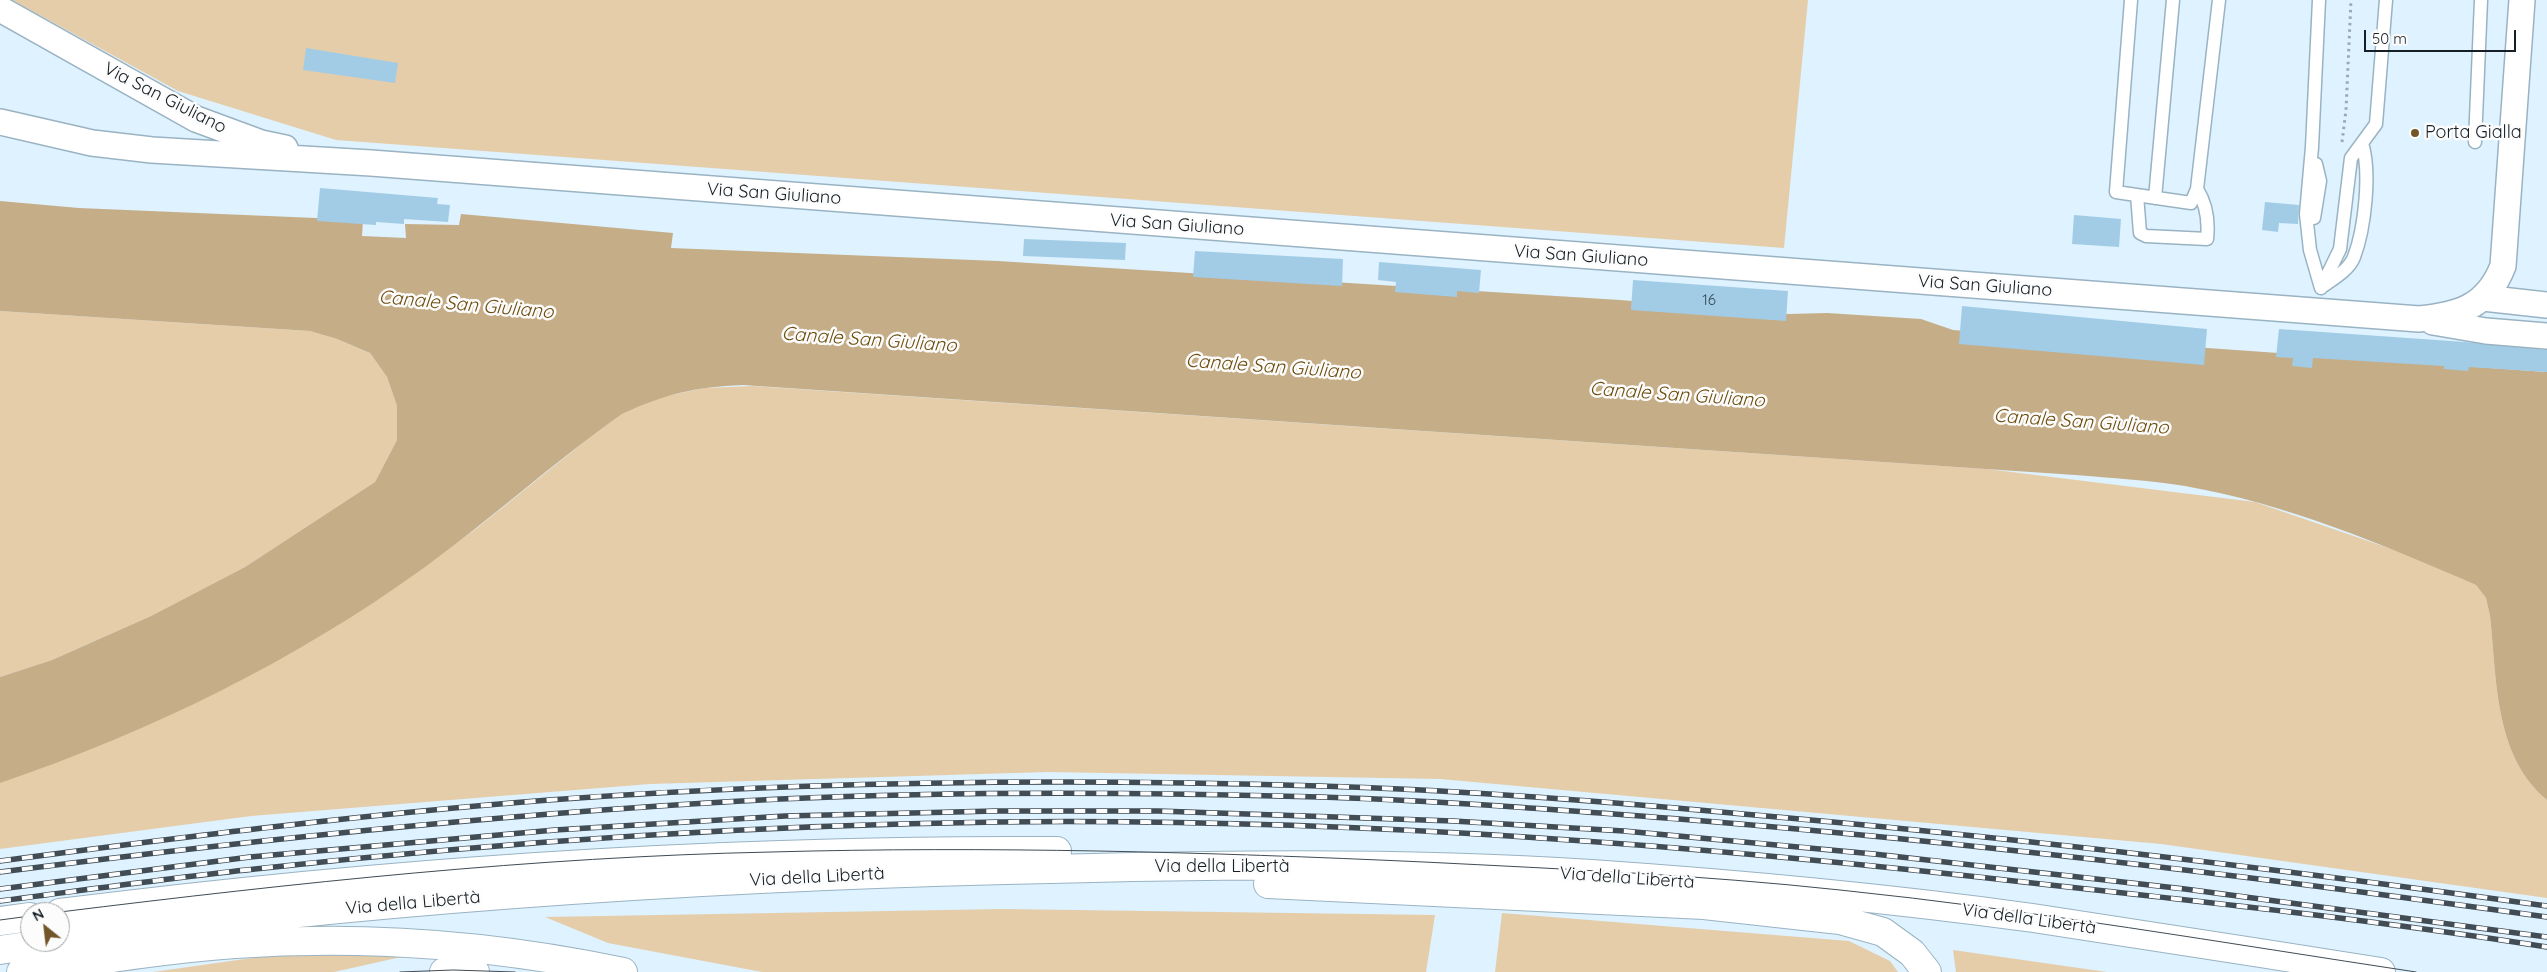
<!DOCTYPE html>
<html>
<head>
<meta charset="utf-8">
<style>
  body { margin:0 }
  #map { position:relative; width:2547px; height:972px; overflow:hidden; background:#def2ff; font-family:Quicksand,sans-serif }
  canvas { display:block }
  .north { position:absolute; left:20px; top:902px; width:50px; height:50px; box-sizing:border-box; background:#fcfcfc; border:1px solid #a0a4a6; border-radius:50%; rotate:331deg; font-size:14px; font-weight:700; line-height:20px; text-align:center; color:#161f25 }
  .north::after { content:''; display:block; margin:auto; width:18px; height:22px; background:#725629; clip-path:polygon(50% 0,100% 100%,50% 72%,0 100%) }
  .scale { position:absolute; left:2364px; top:30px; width:152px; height:22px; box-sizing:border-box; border:2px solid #161f25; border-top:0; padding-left:6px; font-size:15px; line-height:18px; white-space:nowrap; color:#161f25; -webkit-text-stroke:4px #fcfcfc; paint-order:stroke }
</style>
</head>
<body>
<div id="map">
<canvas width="2547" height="972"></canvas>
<div class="north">N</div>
<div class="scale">50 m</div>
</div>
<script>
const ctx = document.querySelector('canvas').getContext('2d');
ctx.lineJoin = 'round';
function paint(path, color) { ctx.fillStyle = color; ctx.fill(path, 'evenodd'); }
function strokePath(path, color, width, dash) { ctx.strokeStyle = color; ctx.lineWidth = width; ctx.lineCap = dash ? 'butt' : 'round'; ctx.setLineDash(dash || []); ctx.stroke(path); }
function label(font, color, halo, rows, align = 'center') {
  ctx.font = font + ' Quicksand,sans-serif'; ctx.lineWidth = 5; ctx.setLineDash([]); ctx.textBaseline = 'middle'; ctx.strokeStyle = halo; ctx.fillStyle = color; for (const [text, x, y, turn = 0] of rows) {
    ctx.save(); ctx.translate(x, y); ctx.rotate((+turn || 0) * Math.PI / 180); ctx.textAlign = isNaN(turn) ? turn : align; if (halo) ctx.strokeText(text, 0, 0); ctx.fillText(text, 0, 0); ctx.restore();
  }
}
const green = new Path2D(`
  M 12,0 L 1808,0 L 1784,248 L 336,140 L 178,91 Z
  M 0,311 L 310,331 L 337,339 L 370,353 L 387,377 L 397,406 L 397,440 L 375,482 L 245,567 L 151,616 L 52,660 L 0,677 Z
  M 753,386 L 1987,469 L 2255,502 L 2406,554 L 2476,585 L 2486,598 L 2490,616 C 2497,680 2494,756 2547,800 L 2547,898 L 2161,844 L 1440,779 L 1048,772 L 650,784 L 251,816 L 0,849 L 0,783 L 380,597 L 477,528 L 594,434 L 622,414 L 658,398 L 704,388 Z
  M 1003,909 L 1435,915 L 1426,972 L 762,972 L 608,943 L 545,917 Z
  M 1502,913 L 1849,941 L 1890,961 L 1898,972 L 1495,972 Z
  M 1953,950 L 2107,972 L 1956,972 Z
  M 287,953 L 401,957 L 334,972 L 153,972 Z`);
const water = new Path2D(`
  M 0,201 L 79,208 L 363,220 L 362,236 L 406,238 L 405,224 L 459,225 L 461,214 L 673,233 L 671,248 L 998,261 L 1620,300 L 1789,314 L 1827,313 L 1921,319 L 1953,330 L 2547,372 L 2547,800 C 2494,756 2497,680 2490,616 L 2486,598 L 2476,585 C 2382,544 2287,504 2185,486 C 2149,480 2111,478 2075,475 L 743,385 C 694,387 666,394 622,414 C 554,462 492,518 425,567 C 295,661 152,731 0,783 L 0,677 L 52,660 L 151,616 L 245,567 L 375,482 L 397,440 L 397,406 L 387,377 L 370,353 L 337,339 L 310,331 L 0,311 Z`);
const building = new Path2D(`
  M 306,48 L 398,63 L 395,83 L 303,70 Z
  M 320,188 L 438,198 L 437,204 L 450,205 L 448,222 L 404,219 L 404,224 L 376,222 L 376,225 L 317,221 Z
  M 2265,202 L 2299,205 L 2298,224 L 2279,223 L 2278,232 L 2262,230 Z
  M 2074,215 L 2121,219 L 2119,247 L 2072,244 Z
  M 1024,239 L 1126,243 L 1125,260 L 1023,256 Z
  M 1195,251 L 1343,259 L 1342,286 L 1193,277 Z
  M 1379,262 L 1481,270 L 1479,293 L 1457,291 L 1457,297 L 1395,292 L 1396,282 L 1378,280 Z
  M 1633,280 L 1788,291 L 1786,321 L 1631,310 Z
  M 1962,306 L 2207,329 L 2204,365 L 1959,344 Z
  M 2279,329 L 2465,342 L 2547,350 L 2547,372 L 2469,367 L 2468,371 L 2444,369 L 2444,366 L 2313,358 L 2312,368 L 2292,366 L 2293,358 L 2276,357 Z`);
const path = new Path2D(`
  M 2342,142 L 2346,110 L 2351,0`);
const lane = new Path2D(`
  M 2131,0 L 2116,192 L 2191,203 L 2197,189 L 2219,0
  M 2319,0 L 2312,147 L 2306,214 L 2310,250 L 2321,288
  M 2475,142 L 2481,0
  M 2137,195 L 2140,233 L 2146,236 L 2207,239 C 2209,221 2207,205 2197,189
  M 2155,198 L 2173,0
  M 2314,218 L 2320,181 L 2316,164
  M 2323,286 C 2333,279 2349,270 2354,257 C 2365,228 2371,172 2362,143
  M 2321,288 L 2340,249 L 2351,158 L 2376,124 L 2386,0`);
const street = new Path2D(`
  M 0,9 L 196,119 L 261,143 L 285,148
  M 0,122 L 92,143 L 152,150 L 371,163 L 2419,319 C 2459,315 2487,307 2503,266 L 2522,0
  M 2483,298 L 2547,305
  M 2433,322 L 2486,331 L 2547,336`);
const highway = new Path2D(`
  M 1268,884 L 1704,905 L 1840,920 L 1883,932 L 1912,953 L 1927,972
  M 60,913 C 391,871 723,849 1057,851
  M 0,921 L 30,917
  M 60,941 C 373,899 689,878 1005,870 C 1200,865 1396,861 1591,874 C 1738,884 1887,898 2033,918 C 2149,935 2265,954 2381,972
  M 0,950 L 56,942
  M 21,972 C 92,961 164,949 235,944 C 365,935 495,945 623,972
  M 444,972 L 475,972`);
const tram = new Path2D(`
  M 60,912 C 295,883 533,857 771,852 C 989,846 1206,852 1424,862 C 1563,869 1701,875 1840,890 C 2033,910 2224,943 2416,972
  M 0,920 L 30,916
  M 400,972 L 453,970 L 515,972`);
const rail = new Path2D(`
  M 0,861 C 183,837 365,814 549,800 C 805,781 1063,778 1320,786 C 1461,790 1602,801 1743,814 C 2012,837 2280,869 2547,906
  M 0,872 C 259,839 519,812 780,799 C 960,791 1140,792 1320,797 C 1448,801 1576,811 1704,821 C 1986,844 2267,878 2547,917
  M 0,889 L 250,857 L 555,830 L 785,816 L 996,811 L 1158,811 L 1453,821 L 1624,831 L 1874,854 L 2185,889 L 2547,937
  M 0,901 C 85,890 170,878 255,869 C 502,842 750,825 999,822 C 1350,818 1701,845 2050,885 C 2216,903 2382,921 2547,947`);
const markers = [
  [2415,133,5,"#725629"]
];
const numberNames = [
  ["16",1709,300]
];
const streetNames = [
  ["Via San Giuliano",165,98,27],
  ["Via San Giuliano",774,194,4],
  ["Via San Giuliano",1177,225,4],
  ["Via San Giuliano",1581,256,4],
  ["Via San Giuliano",1985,286,4],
  ["Via della Libertà",1222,867],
  ["Via della Libertà",817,877,-3],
  ["Via della Libertà",1627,878,4],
  ["Via della Libertà",413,903,-5],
  ["Via della Libertà",2029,919,8]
];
const poiNames = [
  ["Porta Gialla",2425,133]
];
const waterNames = [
  ["Canale San Giuliano",466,305,5],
  ["Canale San Giuliano",869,340,4],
  ["Canale San Giuliano",1273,367,4],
  ["Canale San Giuliano",1677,395,4],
  ["Canale San Giuliano",2081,422,4]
];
paint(green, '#e5cdaa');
paint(water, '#c5ad88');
paint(building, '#a2cce6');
strokePath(lane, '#9ab3c2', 15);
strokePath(street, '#9ab3c2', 28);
strokePath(highway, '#9ab3c2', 30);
strokePath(path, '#98a9b3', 3, [2.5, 4]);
strokePath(lane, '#fff', 12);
strokePath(street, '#fff', 25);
strokePath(highway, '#fff', 28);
strokePath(tram, '#414c54', 1);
strokePath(rail, '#414c54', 5.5);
strokePath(rail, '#fcfcfc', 4, [11]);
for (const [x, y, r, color] of markers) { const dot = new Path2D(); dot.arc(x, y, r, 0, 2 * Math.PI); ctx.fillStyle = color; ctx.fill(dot); strokePath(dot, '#fcfcfc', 2); }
label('15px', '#394a55', null, numberNames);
label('18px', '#161f25', '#fcfcfc', streetNames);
label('18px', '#161f25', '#fcfcfc', poiNames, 'left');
label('italic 19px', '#6e4d0c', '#fcfcfc', waterNames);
</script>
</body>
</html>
